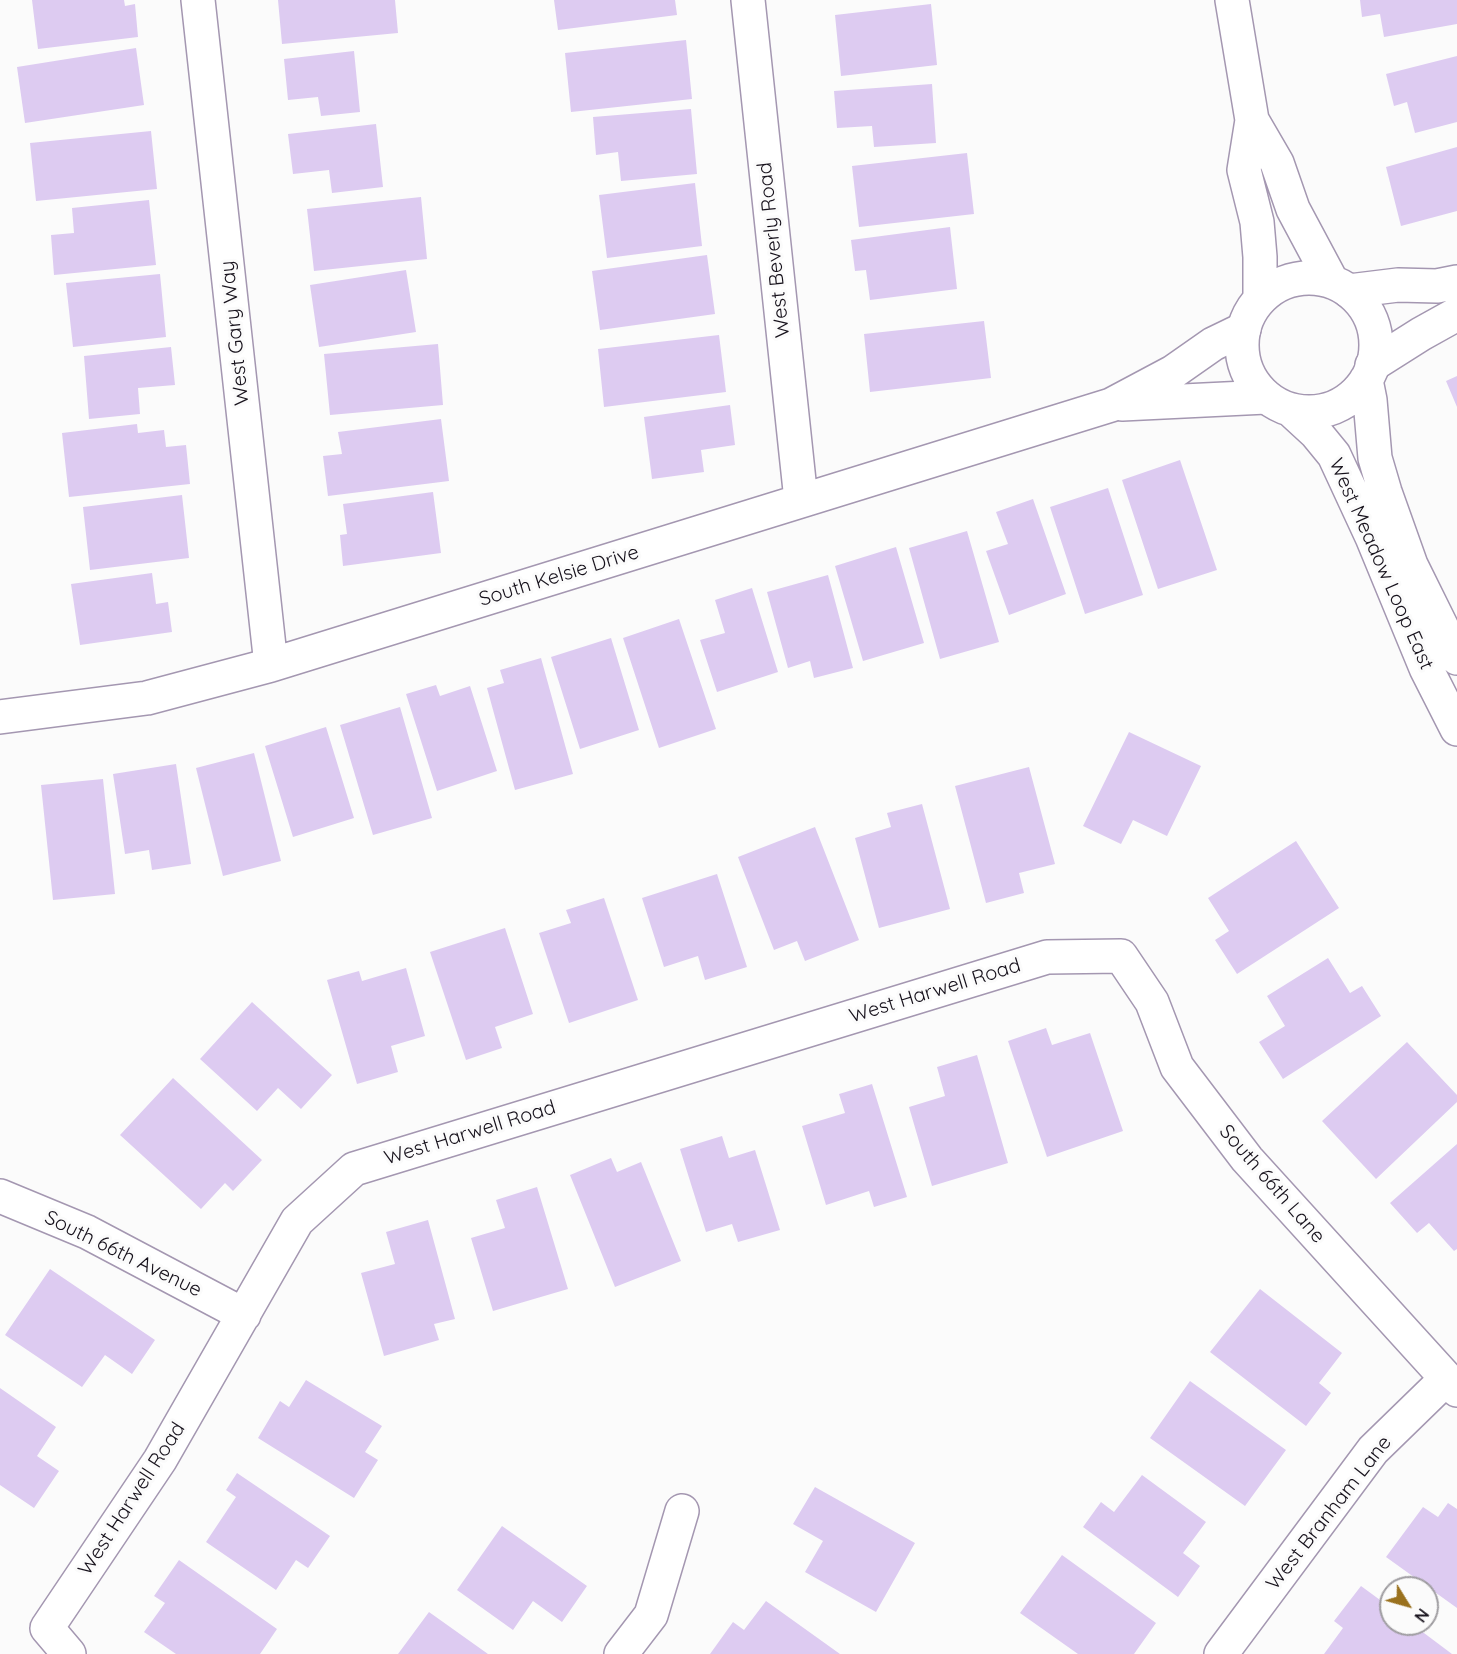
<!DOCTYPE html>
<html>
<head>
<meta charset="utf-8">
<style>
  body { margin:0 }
  #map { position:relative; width:1457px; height:1654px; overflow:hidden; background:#fbfbfb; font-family:Quicksand,sans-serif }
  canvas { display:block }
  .north { position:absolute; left:1379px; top:1576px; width:60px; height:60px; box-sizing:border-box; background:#fbfbfb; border:2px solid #9f9da1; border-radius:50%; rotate:127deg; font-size:16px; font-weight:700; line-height:24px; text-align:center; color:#16111b }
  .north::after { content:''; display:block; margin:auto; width:21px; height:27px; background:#9a711e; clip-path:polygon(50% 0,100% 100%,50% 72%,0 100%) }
</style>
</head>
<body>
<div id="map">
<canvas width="1457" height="1654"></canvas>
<div class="north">N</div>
</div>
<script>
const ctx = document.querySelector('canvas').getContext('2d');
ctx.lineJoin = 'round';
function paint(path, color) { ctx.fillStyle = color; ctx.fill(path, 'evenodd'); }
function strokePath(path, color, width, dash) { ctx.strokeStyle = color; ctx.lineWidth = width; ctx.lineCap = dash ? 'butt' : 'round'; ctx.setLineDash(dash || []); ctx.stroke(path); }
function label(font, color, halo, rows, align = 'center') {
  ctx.font = font + ' Quicksand,sans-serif'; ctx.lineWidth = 6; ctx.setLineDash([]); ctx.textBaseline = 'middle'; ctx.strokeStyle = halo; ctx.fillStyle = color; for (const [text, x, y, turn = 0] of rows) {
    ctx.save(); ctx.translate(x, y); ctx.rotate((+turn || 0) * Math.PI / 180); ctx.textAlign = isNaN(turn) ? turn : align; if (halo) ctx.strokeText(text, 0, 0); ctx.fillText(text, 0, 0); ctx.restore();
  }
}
const building = new Path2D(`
  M 32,0 L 124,0 L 125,6 L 135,4 L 138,37 L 38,49 Z
  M 278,0 L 395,0 L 398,33 L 282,44 Z
  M 554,0 L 675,0 L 677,15 L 558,30 Z
  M 1360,0 L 1457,0 L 1457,24 L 1384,37 L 1380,14 L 1362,17 Z
  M 931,4 L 937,65 L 841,76 L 835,15 Z
  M 686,40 L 692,99 L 571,112 L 565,53 Z
  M 136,48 L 144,105 L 25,123 L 17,67 Z
  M 354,51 L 360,112 L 321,116 L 318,97 L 288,100 L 284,59 Z
  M 1457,56 L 1457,122 L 1415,133 L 1407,102 L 1394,106 L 1386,74 Z
  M 932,84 L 936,143 L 874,147 L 872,126 L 837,128 L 834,91 Z
  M 691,109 L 697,174 L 621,181 L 618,152 L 596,155 L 593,117 Z
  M 376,124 L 383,187 L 332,193 L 329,170 L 293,174 L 288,134 Z
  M 151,131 L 157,189 L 36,201 L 30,143 Z
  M 1457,147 L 1457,211 L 1401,226 L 1386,167 Z
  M 967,153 L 974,214 L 859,227 L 852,166 Z
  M 695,183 L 702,246 L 607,258 L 599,195 Z
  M 421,197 L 427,259 L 314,271 L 307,209 Z
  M 149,200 L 156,265 L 54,275 L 51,235 L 74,233 L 72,208 Z
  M 950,227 L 957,289 L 870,300 L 866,270 L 855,271 L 851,240 Z
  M 707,255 L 715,314 L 600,330 L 592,271 Z
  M 406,270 L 416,332 L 319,347 L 310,285 Z
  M 160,274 L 166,337 L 73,347 L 66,283 Z
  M 984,321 L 991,378 L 870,392 L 864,334 Z
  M 719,335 L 726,392 L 604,407 L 598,349 Z
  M 438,344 L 443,405 L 330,415 L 324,354 Z
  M 171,347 L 175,385 L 138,388 L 140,414 L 89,419 L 84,356 Z
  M 1457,376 L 1457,407 L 1446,381 Z
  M 730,405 L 735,445 L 701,450 L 704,472 L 652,479 L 644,417 Z
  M 441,419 L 449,481 L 328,496 L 323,456 L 342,454 L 338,432 Z
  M 137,424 L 138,433 L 164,430 L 166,447 L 186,445 L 190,484 L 69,497 L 62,433 Z
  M 1180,460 L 1217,570 L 1158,589 L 1122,480 Z
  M 1108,488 L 1143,595 L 1085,614 L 1050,507 Z
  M 433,492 L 441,553 L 343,566 L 340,535 L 347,534 L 343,504 Z
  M 182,495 L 189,558 L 90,570 L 83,507 Z
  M 1033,499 L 1066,594 L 1009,615 L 986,551 L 1008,544 L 996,512 Z
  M 967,531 L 999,642 L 940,659 L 909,548 Z
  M 896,547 L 924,643 L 863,661 L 835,566 Z
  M 152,573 L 156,604 L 168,602 L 172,632 L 80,645 L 71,584 Z
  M 828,575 L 853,668 L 814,678 L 810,661 L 788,668 L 767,592 Z
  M 752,588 L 778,672 L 717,692 L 700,640 L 725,633 L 715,600 Z
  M 679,619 L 716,729 L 659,748 L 623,638 Z
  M 611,638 L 639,730 L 580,749 L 551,657 Z
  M 541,658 L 573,774 L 515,790 L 487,688 L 504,683 L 500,670 Z
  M 436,685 L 440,696 L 470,686 L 497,771 L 437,791 L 406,694 Z
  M 400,707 L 432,818 L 373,835 L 340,725 Z
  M 326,727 L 354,818 L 293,837 L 265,746 Z
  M 1129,732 L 1201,766 L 1167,836 L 1133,820 L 1121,844 L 1083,826 Z
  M 254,753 L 281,861 L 223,876 L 196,768 Z
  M 176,764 L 191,864 L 152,870 L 149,850 L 125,854 L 113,774 Z
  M 1029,767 L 1055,864 L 1019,873 L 1024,893 L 986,903 L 955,786 Z
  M 103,779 L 115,894 L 53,900 L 41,785 Z
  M 922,804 L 950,909 L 879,928 L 855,838 L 891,827 L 887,813 Z
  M 815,827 L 859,940 L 805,961 L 797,941 L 774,950 L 738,857 Z
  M 1296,841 L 1339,908 L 1237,974 L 1215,940 L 1229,931 L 1208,898 Z
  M 717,874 L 747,967 L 705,980 L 698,956 L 664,967 L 642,898 Z
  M 604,898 L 638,1000 L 569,1023 L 539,933 L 571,923 L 566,910 Z
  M 505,928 L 533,1014 L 495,1027 L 502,1048 L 466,1060 L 430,952 Z
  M 1328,958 L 1350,993 L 1362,986 L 1381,1016 L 1283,1079 L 1259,1042 L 1285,1026 L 1267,996 Z
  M 406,968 L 425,1036 L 391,1046 L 398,1072 L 357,1084 L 327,980 L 359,971 L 362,981 Z
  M 252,1002 L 332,1075 L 301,1109 L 278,1088 L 257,1111 L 200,1059 Z
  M 1046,1028 L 1052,1045 L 1090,1033 L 1123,1131 L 1047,1157 L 1008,1041 Z
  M 1407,1042 L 1457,1095 L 1457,1102 L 1376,1179 L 1322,1121 Z
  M 977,1055 L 1008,1163 L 932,1186 L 909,1107 L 945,1096 L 937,1067 Z
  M 173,1078 L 262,1160 L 233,1191 L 225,1183 L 201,1209 L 120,1135 Z
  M 872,1084 L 907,1197 L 874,1207 L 869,1191 L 826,1205 L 802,1126 L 845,1113 L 839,1094 Z
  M 722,1136 L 729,1158 L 755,1150 L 780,1230 L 738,1242 L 732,1224 L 706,1232 L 680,1149 Z
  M 1457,1144 L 1457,1249 L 1454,1251 L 1429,1223 L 1417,1233 L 1390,1203 Z
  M 611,1158 L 617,1172 L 641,1162 L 681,1261 L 615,1287 L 570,1175 Z
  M 537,1187 L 568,1289 L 493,1311 L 471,1238 L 505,1228 L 496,1200 Z
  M 428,1220 L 455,1319 L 434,1324 L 439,1340 L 384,1356 L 361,1273 L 395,1264 L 386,1232 Z
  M 50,1269 L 155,1340 L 132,1374 L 105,1355 L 82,1387 L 5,1335 Z
  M 1260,1289 L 1342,1353 L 1319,1383 L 1331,1393 L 1306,1426 L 1210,1352 Z
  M 306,1380 L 382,1426 L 365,1452 L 378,1460 L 354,1498 L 258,1438 L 280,1401 L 289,1407 Z
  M 1190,1381 L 1286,1450 L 1245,1506 L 1150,1438 Z
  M 0,1388 L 56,1427 L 37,1456 L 59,1471 L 34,1508 L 0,1485 Z
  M 237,1473 L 330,1536 L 308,1568 L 296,1560 L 276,1590 L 206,1542 L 236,1497 L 226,1490 Z
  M 1142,1475 L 1206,1522 L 1183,1553 L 1200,1566 L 1178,1597 L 1083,1527 L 1101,1502 L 1114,1512 Z
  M 815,1487 L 915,1543 L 876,1612 L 805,1572 L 823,1541 L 793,1524 Z
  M 1448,1503 L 1457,1509 L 1457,1608 L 1386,1557 L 1423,1507 L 1438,1517 Z
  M 502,1526 L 587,1586 L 562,1622 L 533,1601 L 513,1630 L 457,1590 Z
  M 1062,1555 L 1156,1623 L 1134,1654 L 1078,1654 L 1020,1613 Z
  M 179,1560 L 277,1629 L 260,1654 L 176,1654 L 144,1632 L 165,1603 L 154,1596 Z
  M 1361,1586 L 1391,1608 L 1391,1624 L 1412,1624 L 1452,1654 L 1324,1654 L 1343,1628 L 1334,1621 Z
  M 766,1601 L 840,1654 L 710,1654 L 733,1622 L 744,1630 Z
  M 429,1612 L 488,1654 L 398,1654 Z`);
const minor = new Path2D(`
  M 198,0 L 271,665
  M 748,0 L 801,500
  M 1349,291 L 1398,285 L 1437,286 L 1457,282
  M 1372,365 L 1421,334 L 1457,314
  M 1122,404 L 1266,397
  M 0,717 L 147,698 L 271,665 L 1111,405 L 1173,372 L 1213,344 L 1244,329
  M 0,1196 L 87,1232 L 244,1315
  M 69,1654 L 47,1628 L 160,1460 L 297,1221 L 354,1169 L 1047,957 L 1121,956 L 1152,1002 L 1177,1067 L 1247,1159 L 1457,1390
  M 621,1654 L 651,1615 L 682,1511
  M 1221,1654 L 1373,1450 L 1446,1379`);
const tertiary = new Path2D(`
  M 1232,0 L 1252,120 L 1244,170 L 1257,222 L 1260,257 L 1260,299
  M 1252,120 L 1277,163 L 1293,209 L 1332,282
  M1242 345a67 67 0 1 1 134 0a67 67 0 1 1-134 0Z
  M 1366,380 L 1370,400 L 1375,458 L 1385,492 L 1411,565 L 1457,658
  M 1291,410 L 1316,433 L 1334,455 L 1372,537 L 1426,668 L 1457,729`);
const streetNames = [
  ["West Beverly Road",774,250,-96],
  ["West Gary Way",235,333,-96],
  ["West Meadow Loop East",1381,564,66],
  ["South Kelsie Drive",559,576,-17],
  ["West Harwell Road",935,991,-17],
  ["West Harwell Road",470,1133,-17],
  ["South 66th Lane",1272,1184,49],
  ["South 66th Avenue",123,1254,26],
  ["West Harwell Road",132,1499,-57],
  ["West Branham Lane",1329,1513,-52]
];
paint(building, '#ddcbf1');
strokePath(minor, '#a497b1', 36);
strokePath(tertiary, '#a497b1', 36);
strokePath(minor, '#fff', 33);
strokePath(tertiary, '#fff', 33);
label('20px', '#16111b', '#fbfbfb', streetNames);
</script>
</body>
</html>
